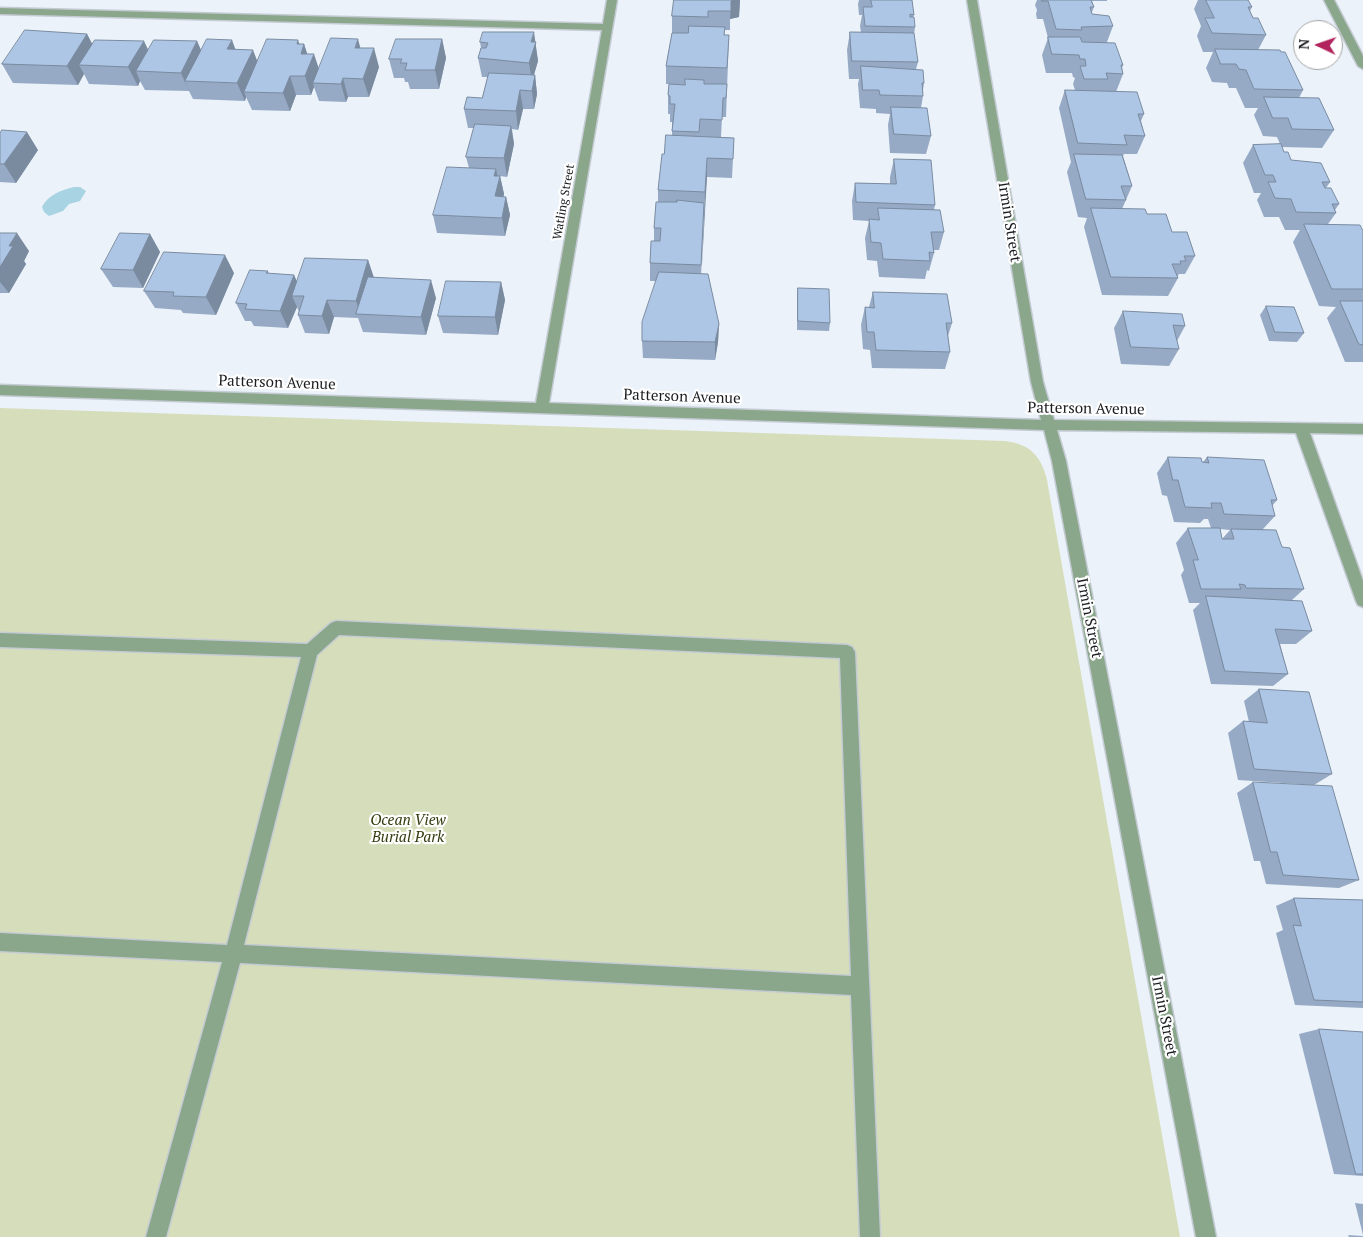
<!DOCTYPE html>
<html>
<head>
<meta charset="utf-8">
<style>
  body { margin:0 }
  #map { position:relative; width:1363px; height:1237px; overflow:hidden; background:#ebf2fa; font-family:"PT Serif",serif }
  canvas { display:block }
  .north { position:absolute; left:1293px; top:20px; width:50px; height:50px; box-sizing:border-box; background:#fff; border:1px solid #a3a4a5; border-radius:50%; rotate:273deg; font-size:14px; font-weight:700; line-height:20px; text-align:center; color:#1a1c1f }
  .north::after { content:''; display:block; margin:auto; width:18px; height:22px; background:#b1245d; clip-path:polygon(50% 0,100% 100%,50% 72%,0 100%) }
</style>
</head>
<body>
<div id="map">
<canvas width="1363" height="1237"></canvas>
<div class="north">N</div>
</div>
<script>
const ctx = document.querySelector('canvas').getContext('2d');
ctx.lineJoin = 'round';
function paint(path, color) { ctx.fillStyle = color; ctx.fill(path, 'evenodd'); }
function strokePath(path, color, width, dash) { ctx.strokeStyle = color; ctx.lineWidth = width; ctx.lineCap = dash ? 'butt' : 'round'; ctx.setLineDash(dash || []); ctx.stroke(path); }
function label(font, color, halo, rows, align = 'center') {
  ctx.font = font + ' "PT Serif",serif'; ctx.lineWidth = 4.5; ctx.setLineDash([]); ctx.textBaseline = 'middle'; ctx.strokeStyle = halo; ctx.fillStyle = color; for (const [text, x, y, turn = 0] of rows) {
    ctx.save(); ctx.translate(x, y); ctx.rotate((+turn || 0) * Math.PI / 180); ctx.textAlign = isNaN(turn) ? turn : align; if (halo) ctx.strokeText(text, 0, 0); ctx.fillText(text, 0, 0); ctx.restore();
  }
}
const green = new Path2D(`
  M 0,408 L 1005,441 C 1030,444 1041,456 1047,480 L 1180,1237 L 0,1237 Z`);
const water = new Path2D(`
  M 74,187 L 80,187 L 86,191 L 80,201 L 69,204 L 63,211 L 49,216 L 44,212 L 42,207 C 48,195 61,190 74,187 Z`);
const minor = new Path2D(`
  M 607,0 L 617,0 L 549,403 L 1041,420 L 1031,382 L 967,0 L 977,0 L 1043,382 L 1054,420 L 1363,424 L 1363,434 L 1310,433 L 1363,581 L 1363,607 L 1358,605 L 1356,601 L 1296,433 L 1057,430 L 1066,461 L 1216,1237 L 1196,1237 L 1052,461 L 1044,430 L 0,395 L 0,385 L 536,403 L 602,30 L 0,14 L 0,8 L 603,24 Z
  M 1324,0 L 1334,0 L 1363,56 L 1363,69 L 1358,66 Z
  M 336,621 L 847,645 L 852,647 L 855,652 L 880,1237 L 860,1237 L 851,995 L 240,963 L 166,1237 L 146,1237 L 222,962 L 0,951 L 0,933 L 227,945 L 301,657 L 0,647 L 0,633 L 307,644 L 331,623 ZM 339,635 L 840,658 L 851,976 L 244,945 L 317,655 Z`);
const wall = new Path2D(`
  M 674,0 L 740,0 L 739,17 L 730,19 L 730,30 L 725,30 L 724,35 L 729,35 L 726,117 L 722,117 L 721,137 L 734,138 L 732,178 L 707,177 L 704,209 L 701,273 L 719,324 L 718,342 L 715,360 L 643,358 L 642,341 L 656,281 L 650,281 L 650,263 L 654,241 L 654,228 L 658,202 L 658,190 L 664,154 L 672,135 L 672,122 L 670,122 L 670,114 L 668,114 L 668,95 L 669,84 L 666,84 L 666,66 L 672,33 L 672,16 Z
  M 859,0 L 904,0 L 914,15 L 913,17 L 915,27 L 914,35 L 918,62 L 916,69 L 924,83 L 923,90 L 923,96 L 921,108 L 931,136 L 926,154 L 890,153 L 888,125 L 890,114 L 876,113 L 876,109 L 860,108 L 858,84 L 859,79 L 849,79 L 847,50 L 850,32 L 861,32 L 860,26 L 862,15 L 859,15 L 858,4 Z
  M 1037,0 L 1107,0 L 1107,1 L 1092,1 L 1094,7 L 1092,12 L 1092,14 L 1113,26 L 1107,42 L 1123,65 L 1122,68 L 1123,74 L 1116,92 L 1144,114 L 1141,121 L 1145,136 L 1137,154 L 1124,154 L 1123,156 L 1132,186 L 1122,209 L 1147,214 L 1172,232 L 1195,256 L 1185,274 L 1179,274 L 1177,277 L 1178,278 L 1168,296 L 1102,295 L 1084,227 L 1087,218 L 1078,217 L 1067,172 L 1071,162 L 1059,108 L 1065,90 L 1075,90 L 1073,84 L 1075,78 L 1073,77 L 1072,73 L 1046,73 L 1042,55 L 1048,38 L 1043,19 L 1037,19 L 1036,14 L 1037,10 L 1035,5 Z
  M 1198,0 L 1248,0 L 1252,7 L 1250,11 L 1253,18 L 1266,35 L 1258,50 L 1303,90 L 1299,98 L 1334,130 L 1322,148 L 1282,147 L 1284,152 L 1291,160 L 1330,182 L 1326,188 L 1339,204 L 1335,210 L 1336,213 L 1328,224 L 1363,231 L 1363,362 L 1345,362 L 1327,318 L 1336,307 L 1319,306 L 1293,242 L 1300,230 L 1285,230 L 1279,217 L 1264,217 L 1257,200 L 1261,193 L 1254,193 L 1243,163 L 1253,145 L 1280,144 L 1277,137 L 1263,136 L 1254,115 L 1258,108 L 1245,108 L 1236,88 L 1229,88 L 1227,83 L 1212,82 L 1206,68 L 1213,52 L 1203,52 L 1197,36 L 1201,26 L 1194,9 Z
  M 87,34 L 92,44 L 148,50 L 197,41 L 201,50 L 235,49 L 258,61 L 300,44 L 304,44 L 307,54 L 319,69 L 361,48 L 379,67 L 369,97 L 348,97 L 346,102 L 319,101 L 314,87 L 311,95 L 296,95 L 290,111 L 252,110 L 246,97 L 245,101 L 193,99 L 189,91 L 145,90 L 140,81 L 138,86 L 89,84 L 84,74 L 78,85 L 13,83 L 2,64 Z
  M 442,39 L 446,58 L 439,89 L 410,89 L 408,82 L 405,82 L 404,78 L 394,78 L 389,59 Z
  M 480,42 L 535,42 L 538,61 L 534,75 L 535,75 L 537,94 L 534,109 L 523,109 L 518,130 L 512,129 L 514,144 L 507,177 L 500,176 L 504,194 L 503,197 L 506,197 L 510,215 L 505,236 L 437,233 L 433,215 L 469,168 L 466,157 L 474,128 L 468,128 L 464,109 L 482,98 L 488,77 L 482,77 L 478,58 L 481,48 Z
  M 0,134 L 38,150 L 16,183 L 0,182 Z
  M 894,159 L 935,205 L 934,210 L 944,232 L 939,250 L 934,250 L 934,253 L 929,271 L 927,270 L 925,279 L 879,277 L 877,261 L 867,260 L 865,238 L 869,221 L 853,220 L 852,201 L 855,183 L 890,184 L 890,177 Z
  M 0,233 L 29,251 L 24,261 L 26,264 L 9,293 L 0,293 Z
  M 150,234 L 160,252 L 143,288 L 113,287 L 101,269 Z
  M 368,260 L 374,278 L 436,298 L 426,335 L 363,332 L 358,318 L 334,317 L 329,334 L 305,333 L 298,315 L 299,312 L 297,307 L 288,328 L 254,326 L 251,321 L 245,321 L 236,303 L 268,271 L 269,274 L 294,275 L 297,282 Z
  M 234,273 L 216,315 L 183,313 L 181,310 L 155,308 L 144,291 Z
  M 501,282 L 505,300 L 498,335 L 443,333 L 438,316 Z
  M 798,288 L 830,323 L 829,331 L 797,330 L 797,297 Z
  M 873,292 L 952,323 L 948,336 L 950,352 L 945,369 L 872,368 L 870,350 L 863,349 L 861,325 L 865,307 L 869,307 Z
  M 1266,306 L 1304,333 L 1297,342 L 1269,341 L 1260,315 Z
  M 1123,311 L 1185,326 L 1177,341 L 1179,349 L 1169,366 L 1121,364 L 1114,328 Z
  M 1168,457 L 1203,462 L 1207,457 L 1277,500 L 1272,506 L 1275,516 L 1263,529 L 1282,547 L 1304,589 L 1292,600 L 1312,631 L 1296,644 L 1280,644 L 1288,674 L 1273,686 L 1211,684 L 1193,610 L 1200,603 L 1189,603 L 1181,575 L 1184,570 L 1176,543 L 1188,528 L 1211,528 L 1208,519 L 1204,519 L 1200,523 L 1174,522 L 1167,496 L 1162,495 L 1157,473 ZM 1220,529 L 1230,530 L 1222,539 Z
  M 1259,689 L 1332,774 L 1314,785 L 1238,780 L 1228,733 L 1243,721 L 1249,722 L 1244,701 Z
  M 1253,782 L 1359,880 L 1339,888 L 1266,884 L 1260,861 L 1254,861 L 1237,793 Z
  M 1294,898 L 1363,900 L 1363,1008 L 1295,1005 L 1276,933 L 1283,930 L 1276,906 Z
  M 1319,1029 L 1363,1032 L 1363,1176 L 1334,1174 L 1299,1034 Z
  M 1355,1203 L 1363,1204 L 1363,1235 Z
  M 1348,1235 L 1363,1236 L 1363,1237 L 1349,1237 Z`);
const shadedWall = new Path2D(`
  M 734,0 L 740,0 L 739,17 L 730,19 L 731,1 Z
  M 534,32 L 538,61 L 532,81 L 529,63 L 531,42 Z
  M 87,34 L 97,53 L 79,65 L 84,74 L 78,85 L 67,66 Z
  M 358,39 L 363,58 L 355,48 Z
  M 442,39 L 446,58 L 439,89 L 435,70 Z
  M 232,40 L 239,59 L 227,49 Z
  M 298,40 L 302,51 L 304,44 L 310,62 L 314,54 L 320,72 L 313,83 L 314,87 L 311,95 L 305,76 L 297,44 Z
  M 144,41 L 153,60 L 136,71 L 140,81 L 138,86 L 128,67 Z
  M 197,41 L 205,60 L 185,81 L 189,91 L 181,73 Z
  M 374,48 L 379,67 L 369,97 L 363,79 Z
  M 253,50 L 260,68 L 244,92 L 246,97 L 245,101 L 237,83 Z
  M 535,75 L 537,94 L 534,109 L 532,91 Z
  M 290,76 L 296,95 L 290,111 L 283,93 Z
  M 343,78 L 348,97 L 346,102 L 341,84 Z
  M 520,90 L 523,109 L 518,130 L 516,111 Z
  M 511,126 L 514,144 L 507,177 L 504,158 Z
  M 27,132 L 38,150 L 16,183 L 4,164 Z
  M 707,158 L 707,177 L 701,282 L 705,192 Z
  M 496,169 L 499,183 L 500,176 L 504,194 L 499,215 L 495,196 L 494,176 Z
  M 506,197 L 510,215 L 505,236 L 502,218 Z
  M 17,233 L 29,251 L 24,261 L 26,264 L 9,293 L 0,282 L 0,267 L 9,246 Z
  M 150,234 L 160,252 L 143,288 L 133,270 Z
  M 225,255 L 234,273 L 216,315 L 206,297 Z
  M 368,260 L 374,278 L 361,315 L 356,301 Z
  M 294,275 L 302,293 L 292,296 L 297,307 L 288,328 L 280,311 Z
  M 431,280 L 436,298 L 426,335 L 421,317 Z
  M 501,282 L 505,300 L 498,335 L 495,317 Z
  M 327,300 L 334,317 L 329,334 L 322,316 Z
  M 719,324 L 718,342 L 715,360 L 715,342 Z`);
const building = new Path2D(`
  M 674,0 L 734,0 L 731,1 L 731,11 L 708,11 L 708,17 L 672,16 Z
  M 871,0 L 912,0 L 914,15 L 910,14 L 910,17 L 914,17 L 915,27 L 865,26 L 863,7 L 872,7 Z
  M 1042,0 L 1091,0 L 1094,7 L 1090,7 L 1092,14 L 1109,16 L 1113,26 L 1081,27 L 1082,30 L 1056,29 L 1048,1 L 1042,1 Z
  M 1206,0 L 1248,0 L 1252,7 L 1248,7 L 1253,18 L 1258,18 L 1266,35 L 1212,33 L 1205,18 L 1214,18 Z
  M 689,26 L 725,27 L 724,35 L 729,35 L 727,68 L 666,66 L 672,33 L 688,33 Z
  M 25,30 L 87,34 L 67,66 L 2,64 Z
  M 483,32 L 534,32 L 531,42 L 536,42 L 529,63 L 478,58 L 481,48 L 486,48 L 488,43 L 480,42 Z
  M 850,32 L 914,33 L 918,62 L 852,61 Z
  M 1048,37 L 1080,37 L 1082,42 L 1115,43 L 1123,65 L 1121,65 L 1123,74 L 1106,73 L 1108,79 L 1084,79 L 1080,66 L 1086,66 L 1085,59 L 1080,59 L 1079,55 L 1052,54 Z
  M 331,38 L 358,39 L 355,48 L 374,48 L 363,79 L 343,78 L 341,84 L 313,83 Z
  M 207,39 L 232,40 L 227,49 L 253,50 L 237,83 L 185,81 Z
  M 267,39 L 298,40 L 297,44 L 304,44 L 301,54 L 314,54 L 305,76 L 290,76 L 283,93 L 244,92 Z
  M 396,39 L 442,39 L 435,70 L 405,70 L 407,63 L 400,63 L 402,59 L 389,59 Z
  M 95,40 L 144,41 L 128,67 L 79,65 Z
  M 154,40 L 197,41 L 181,73 L 136,71 Z
  M 1215,49 L 1280,50 L 1281,52 L 1285,52 L 1303,90 L 1254,89 L 1246,70 L 1239,69 L 1236,64 L 1221,64 Z
  M 861,66 L 923,70 L 924,83 L 922,83 L 923,96 L 880,95 L 879,90 L 863,90 Z
  M 489,73 L 535,75 L 532,91 L 520,90 L 516,111 L 464,109 L 467,97 L 482,98 Z
  M 685,79 L 704,80 L 704,84 L 727,84 L 726,98 L 723,98 L 722,120 L 700,119 L 699,132 L 672,131 L 675,104 L 670,104 L 670,96 L 668,95 L 669,84 L 685,85 Z
  M 1065,90 L 1137,92 L 1144,114 L 1138,114 L 1145,136 L 1124,135 L 1127,145 L 1078,143 Z
  M 1264,97 L 1319,98 L 1334,130 L 1292,129 L 1288,118 L 1273,118 Z
  M 891,107 L 927,108 L 931,136 L 894,134 Z
  M 475,124 L 511,126 L 504,158 L 466,157 Z
  M 2,130 L 27,132 L 4,164 L 0,164 L 0,134 Z
  M 666,135 L 734,138 L 733,159 L 707,158 L 705,192 L 658,190 L 662,154 L 664,154 Z
  M 1281,144 L 1284,152 L 1288,152 L 1291,160 L 1321,163 L 1330,182 L 1322,182 L 1325,188 L 1331,188 L 1339,204 L 1332,204 L 1336,213 L 1296,212 L 1291,199 L 1275,198 L 1268,182 L 1276,182 L 1273,175 L 1265,175 L 1253,145 Z
  M 1074,154 L 1122,155 L 1132,186 L 1121,186 L 1126,200 L 1086,199 Z
  M 894,159 L 931,160 L 935,205 L 856,202 L 855,183 L 896,184 Z
  M 447,167 L 496,169 L 494,176 L 500,176 L 495,196 L 506,197 L 502,218 L 433,215 Z
  M 677,200 L 704,203 L 701,265 L 650,263 L 651,241 L 660,241 L 661,228 L 654,228 L 656,202 L 677,202 Z
  M 878,208 L 940,210 L 944,232 L 931,232 L 934,253 L 929,252 L 930,261 L 883,259 L 881,243 L 871,242 L 869,219 L 879,220 Z
  M 1091,208 L 1145,209 L 1147,214 L 1166,214 L 1172,232 L 1187,232 L 1195,256 L 1184,256 L 1186,261 L 1180,261 L 1181,264 L 1172,264 L 1178,278 L 1111,277 Z
  M 1304,224 L 1360,225 L 1363,231 L 1363,289 L 1332,289 Z
  M 0,233 L 17,233 L 9,246 L 13,246 L 0,267 Z
  M 120,233 L 150,234 L 133,270 L 101,269 Z
  M 164,252 L 225,255 L 206,297 L 173,296 L 174,292 L 144,291 Z
  M 305,258 L 368,260 L 356,301 L 327,300 L 322,316 L 298,315 L 304,296 L 292,296 Z
  M 250,270 L 268,271 L 266,273 L 294,275 L 280,311 L 245,309 L 247,304 L 236,303 Z
  M 659,272 L 708,274 L 719,324 L 715,342 L 642,341 L 642,322 Z
  M 368,277 L 431,280 L 421,317 L 356,314 Z
  M 446,281 L 501,282 L 495,317 L 438,316 Z
  M 798,288 L 829,289 L 830,323 L 798,321 Z
  M 873,292 L 947,294 L 952,323 L 946,323 L 950,352 L 876,350 L 874,332 L 867,332 L 865,307 L 874,308 Z
  M 1340,301 L 1363,301 L 1363,345 L 1359,344 Z
  M 1266,306 L 1294,307 L 1304,333 L 1275,332 Z
  M 1123,311 L 1182,314 L 1185,326 L 1173,325 L 1179,349 L 1131,347 Z
  M 1168,457 L 1201,458 L 1202,462 L 1209,463 L 1207,457 L 1264,460 L 1277,500 L 1271,500 L 1275,516 L 1224,514 L 1221,503 L 1211,503 L 1212,508 L 1185,507 L 1178,480 L 1173,480 Z
  M 1188,528 L 1220,528 L 1222,539 L 1234,539 L 1231,529 L 1276,530 L 1282,547 L 1290,548 L 1304,589 L 1246,588 L 1245,585 L 1239,584 L 1241,589 L 1201,589 L 1193,560 L 1198,560 Z
  M 1206,596 L 1302,601 L 1312,631 L 1275,629 L 1288,674 L 1225,671 Z
  M 1259,689 L 1309,692 L 1332,774 L 1254,769 L 1243,721 L 1267,723 Z
  M 1253,782 L 1332,786 L 1359,880 L 1283,875 L 1277,852 L 1271,852 Z
  M 1294,898 L 1363,900 L 1363,1002 L 1314,1000 L 1293,925 L 1301,926 Z
  M 1319,1029 L 1363,1032 L 1363,1174 L 1356,1174 Z`);
const farStreetnames = [
  ["Watling Street",564,202,-80]
];
const streetNames = [
  ["Irmin Street",1009,222,81],
  ["Patterson Avenue",277,383,2],
  ["Patterson Avenue",682,397,2],
  ["Patterson Avenue",1086,409,1],
  ["Irmin Street",1089,618,79],
  ["Irmin Street",1164,1016,79]
];
const parkNames = [
  ["Ocean View",408,821],
  ["Burial Park",408,838]
];
paint(green, '#d6ddbb');
paint(water, '#a7d3e3');
strokePath(minor, '#c5cbd3', 3);
paint(minor, '#8aa78c');
paint(wall, '#96aac5');
paint(shadedWall, '#7a8ba0');
paint(building, '#aec6e5');
strokePath(building, '#7a8ba0', 1);
label('12px', '#1a1c1f', '#fff', farStreetnames);
label('15px', '#1a1c1f', '#fff', streetNames);
label('italic 15px', '#353b0f', '#fff', parkNames);
</script>
</body>
</html>
